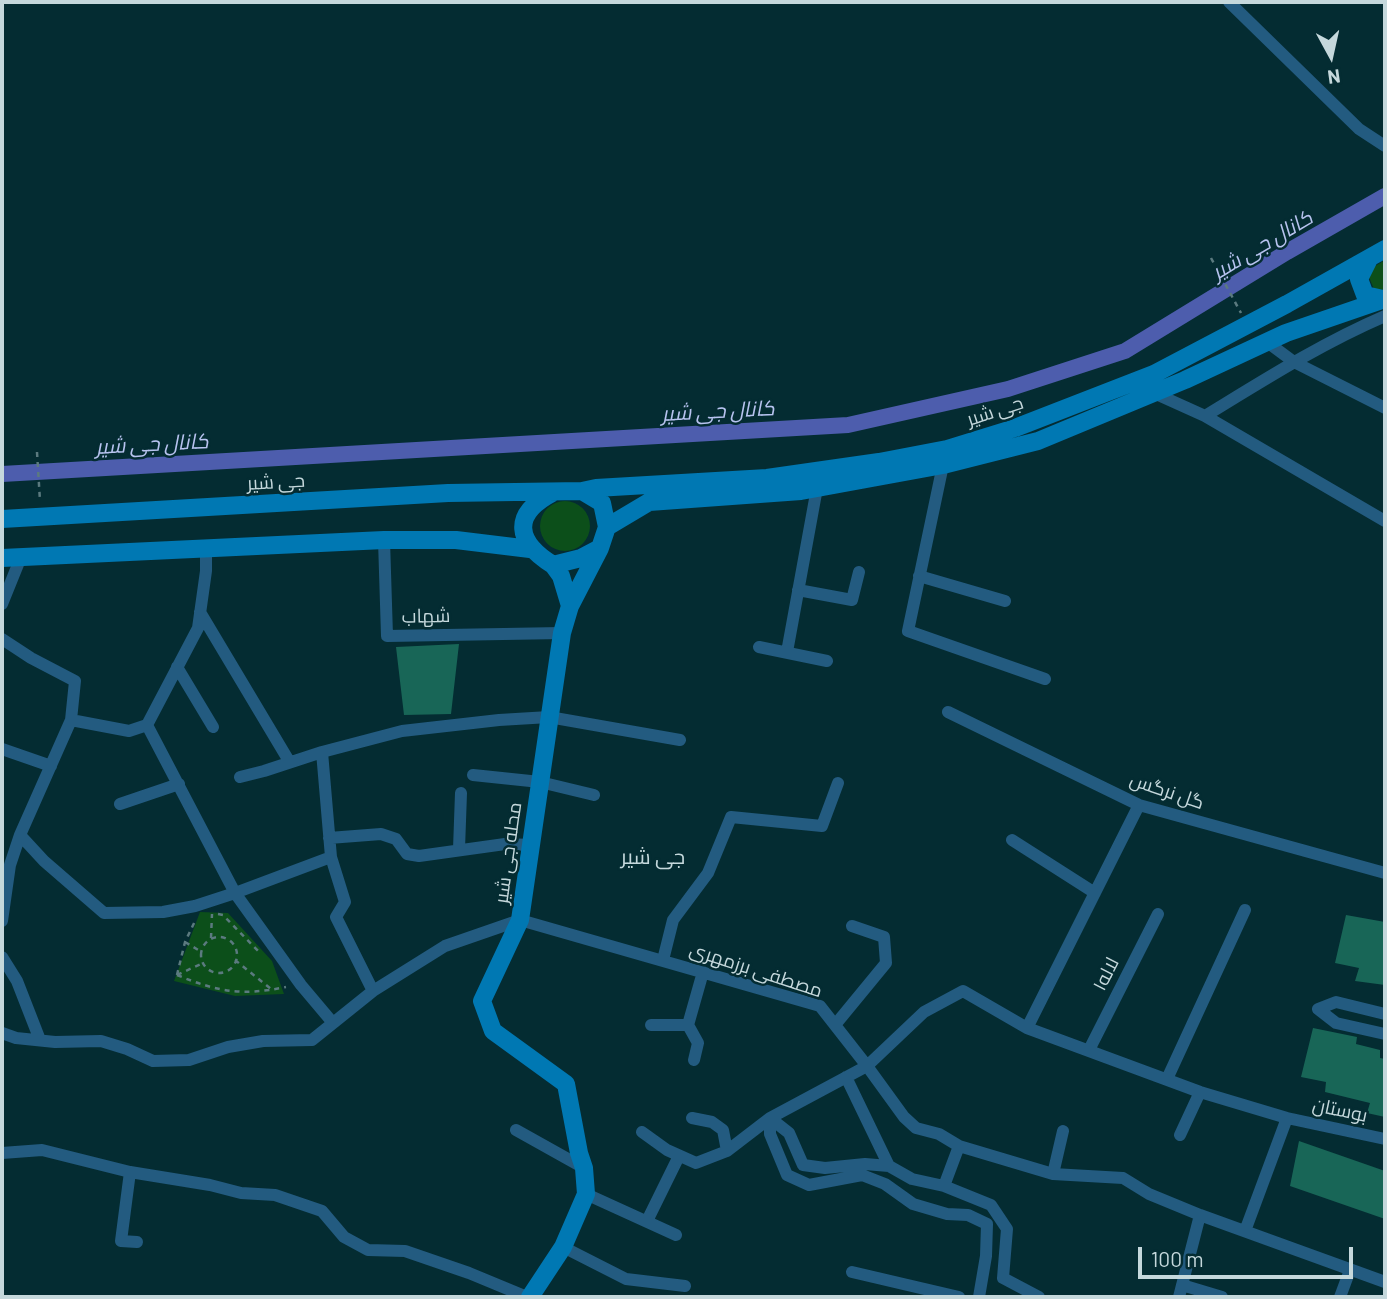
<!DOCTYPE html>
<html>
<head>
<meta charset="utf-8">
<style>
  body { margin:0 }
  #map { position:relative; width:1387px; height:1299px; overflow:hidden; background:#042c32; font-family:Barlow,sans-serif }
  canvas { display:block }
  .frame { position:absolute; inset:0; border:4px solid #c5d8dc; pointer-events:none }
  .north { position:absolute; left:1296px; top:21px; width:70px; height:70px; -webkit-text-stroke:5px #042c32; paint-order:stroke; rotate:172deg; font-size:19px; font-weight:700; line-height:28px; text-align:center; color:#c5d8dc }
  .north::after { content:''; display:block; margin:auto; width:24px; height:32px; background:#c5d8dc; clip-path:polygon(50% 0,100% 100%,50% 72%,0 100%) }
  .scale { position:absolute; left:1138px; top:1247px; width:215px; height:32px; box-sizing:border-box; border:4px solid #c5d8dc; border-top:0; padding-left:9px; font-size:21px; line-height:24px; white-space:nowrap; color:#c5d8dc; -webkit-text-stroke:5px #042c32; paint-order:stroke }
</style>
</head>
<body>
<div id="map">
<canvas width="1387" height="1299"></canvas>
<div class="frame"></div>
<div class="north">N</div>
<div class="scale">100 m</div>
</div>
<script>
const ctx = document.querySelector('canvas').getContext('2d');
ctx.lineJoin = 'round';
function paint(path, color) { ctx.fillStyle = color; ctx.fill(path, 'evenodd'); }
function strokePath(path, color, width, dash) { ctx.strokeStyle = color; ctx.lineWidth = width; ctx.lineCap = dash ? 'butt' : 'round'; ctx.setLineDash(dash || []); ctx.stroke(path); }
function label(font, color, halo, rows, align = 'center') {
  ctx.font = font + ' Barlow,Cairo,sans-serif'; ctx.lineWidth = 5; ctx.setLineDash([]); ctx.textBaseline = 'middle'; ctx.strokeStyle = halo; ctx.fillStyle = color; for (const [text, x, y, turn = 0] of rows) {
    ctx.save(); ctx.translate(x, y); ctx.rotate((+turn || 0) * Math.PI / 180); ctx.textAlign = isNaN(turn) ? turn : align; if (halo) ctx.strokeText(text, 0, 0); ctx.fillText(text, 0, 0); ctx.restore();
  }
}
const green = new Path2D(`
  M 1385,260 L 1385,290 L 1374,289 L 1368,275 L 1372,268 Z
  M540 526a25 25 0 1 1 50 0a25 25 0 1 1-50 0Z
  M 200,912 L 228,913 L 272,961 L 284,994 L 235,996 L 174,981 Z`);
const canal = new Path2D(`
  M 2,474 L 848,425 L 1008,389 L 1125,351 L 1287,252 L 1385,196`);
const building = new Path2D(`
  M 459,644 L 451,714 L 404,715 L 396,647 Z
  M 1346,915 L 1385,922 L 1385,985 L 1355,981 L 1359,968 L 1335,963 Z
  M 1313,1028 L 1357,1037 L 1356,1044 L 1380,1050 L 1380,1058 L 1385,1059 L 1385,1117 L 1367,1113 L 1370,1103 L 1325,1092 L 1326,1082 L 1301,1077 Z
  M 1299,1141 L 1385,1171 L 1385,1219 L 1290,1186 Z`);
const path = new Path2D(`
  M 1211,258 L 1241,313
  M 37,452 L 40,501
  M 218,914 L 223,915 L 261,954
  M201 955a18 18 0 1 1 36 0a18 18 0 1 1-36 0Z
  M 211,938 L 212,914
  M 185,942 L 200,951
  M 235,960 L 271,989
  M 177,975 L 185,942 L 196,919
  M 177,975 C 218,992 242,996 286,987
  M 177,975 L 203,963`);
const minor = new Path2D(`
  M 1229,2 L 1359,129 L 1385,146
  M 1267,342 L 1294,362 L 1385,408
  M 1154,393 L 1205,416 L 1385,521
  M 1205,416 C 1264,380 1322,343 1385,316
  M 943,465 L 908,631 L 1045,679
  M 384,540 L 387,636 L 562,633
  M 919,576 L 1005,601
  M 798,590 L 852,600 L 859,572
  M 2,604 L 21,557
  M 200,612 L 289,761
  M 2,639 L 31,658 L 75,681 L 71,720 L 20,835 L 44,861 L 104,913 L 163,912 L 195,906 L 235,893 L 301,985 L 333,1023
  M 759,647 L 827,661
  M 787,652 L 817,488
  M 177,667 L 213,727
  M 948,712 L 1139,805 L 1385,873
  M 71,720 L 129,731 L 147,725 L 198,628 L 206,571 L 206,548
  M 147,725 L 235,893 L 331,857
  M 2,749 L 51,766
  M 322,752 L 331,857 L 345,902 L 336,917 L 373,991
  M 473,775 L 540,782 L 594,795
  M 240,777 L 264,771 L 322,752 L 402,731 L 499,720 L 549,717 L 680,740
  M 120,804 L 179,784
  M 329,838 L 381,834 L 396,839 L 407,854 L 419,856 L 505,844 L 531,845
  M 1012,840 L 1095,893
  M 459,849 L 461,793
  M 2,921 L 10,865 L 20,835
  M 2,957 L 17,981 L 40,1040
  M 663,960 L 673,920 L 708,873 L 731,817 L 822,826 L 838,783
  M 1385,1014 L 1336,1002 L 1318,1009 L 1336,1023 L 1385,1034
  M 651,1025 L 688,1025 L 698,1043 L 694,1060
  M 688,1025 L 703,972
  M 835,1025 L 886,963 L 884,937 L 852,926
  M 1027,1028 L 1139,805
  M 2,1033 L 16,1038 L 55,1042 L 101,1041 L 127,1049 L 153,1061 L 189,1060 L 228,1047 L 263,1041 L 312,1040 L 373,991 L 445,946 L 520,920 L 820,1006 L 867,1066 L 924,1012 L 963,991 L 1027,1028 L 1200,1092 L 1287,1118 L 1385,1139
  M 1089,1050 L 1158,914
  M 846,1077 L 889,1166
  M 1167,1079 L 1245,910
  M 692,1118 L 712,1122 L 723,1130 L 727,1151
  M 770,1118 L 789,1133 L 803,1165 L 825,1168 L 865,1164 L 889,1166 L 912,1179 L 944,1186 L 991,1205 L 1007,1229 L 1003,1278 L 1039,1297
  M 770,1118 L 770,1134 L 787,1175 L 809,1185 L 862,1175 L 885,1184 L 913,1204 L 947,1214 L 968,1215 L 987,1224 L 986,1256 L 979,1297
  M 516,1130 L 584,1168
  M 642,1132 L 667,1150 L 696,1163 L 727,1151 L 770,1118 L 867,1066 L 904,1117 L 916,1128 L 939,1134 L 959,1146
  M 1180,1135 L 1200,1092
  M 2,1153 L 42,1150 L 130,1172 L 210,1185 L 241,1193 L 275,1195 L 322,1211 L 344,1237 L 368,1250 L 405,1251 L 469,1273 L 527,1297
  M 130,1172 L 121,1241 L 137,1242
  M 1053,1174 L 1063,1131
  M 944,1186 L 959,1146 L 1053,1174 L 1123,1178 L 1149,1194 L 1200,1215 L 1385,1282
  M 586,1194 L 676,1235
  M 647,1221 L 679,1156
  M 1245,1231 L 1287,1118
  M 563,1247 L 626,1279 L 685,1286
  M 852,1272 L 959,1297
  M 1182,1285 L 1222,1297
  M 1179,1297 L 1200,1215
  M 1340,1297 L 1350,1270`);
const secondary = new Path2D(`
  M 1369,259 L 1359,279 L 1365,295 L 1383,299
  M 582,491 L 596,488 L 767,478 L 879,462 L 947,449 L 1015,428 L 1154,374 L 1287,304 L 1385,249
  M 2,519 L 448,493 L 582,491 L 602,503 L 607,527 L 600,548 L 581,558 L 553,565 C 516,542 511,515 552,493
  M 607,527 L 649,502 L 801,491 L 943,465 L 1038,441 L 1185,380 L 1286,333 L 1385,299
  M 2,558 L 384,540 L 456,540 L 530,549
  M 553,565 L 561,576 L 570,606
  M 530,1297 L 563,1247 L 586,1194 L 584,1168 L 579,1153 L 566,1084 L 493,1031 L 482,1001 L 520,920 L 562,633 L 570,606 L 600,548`);
const streetNames = [
  ["جی شیر",995,411,-18],
  ["جی شیر",276,482,-3],
  ["شهاب",426,616,-1],
  ["گل نرگس",1167,791,19],
  ["محله جی شیر",508,853,-82],
  ["مصطفی برزمهری",756,970,18],
  ["لاله۱",1106,974,-63],
  ["بوستان",1340,1110,12]
];
const waterNames = [
  ["کانال جی شیر",1262,245,-31],
  ["کانال جی شیر",718,411,-3],
  ["کانال جی شیر",152,444,-3]
];
const neighbourhoodNames = [
  ["جی شیر",653,857]
];
paint(green, '#0c4f1a');
strokePath(canal, '#4d5dad', 16);
paint(building, '#186657');
strokePath(path, '#5b7a7f', 2.5, [5, 5]);
strokePath(minor, '#235b80', 12);
strokePath(secondary, '#0078b3', 18);
label('19px', '#c5d8dc', '#042c32', streetNames);
label('italic 21px', '#b7c3ef', '#042c32', waterNames);
label('21px', '#c5d8dc', '#042c32', neighbourhoodNames);
</script>
</body>
</html>
